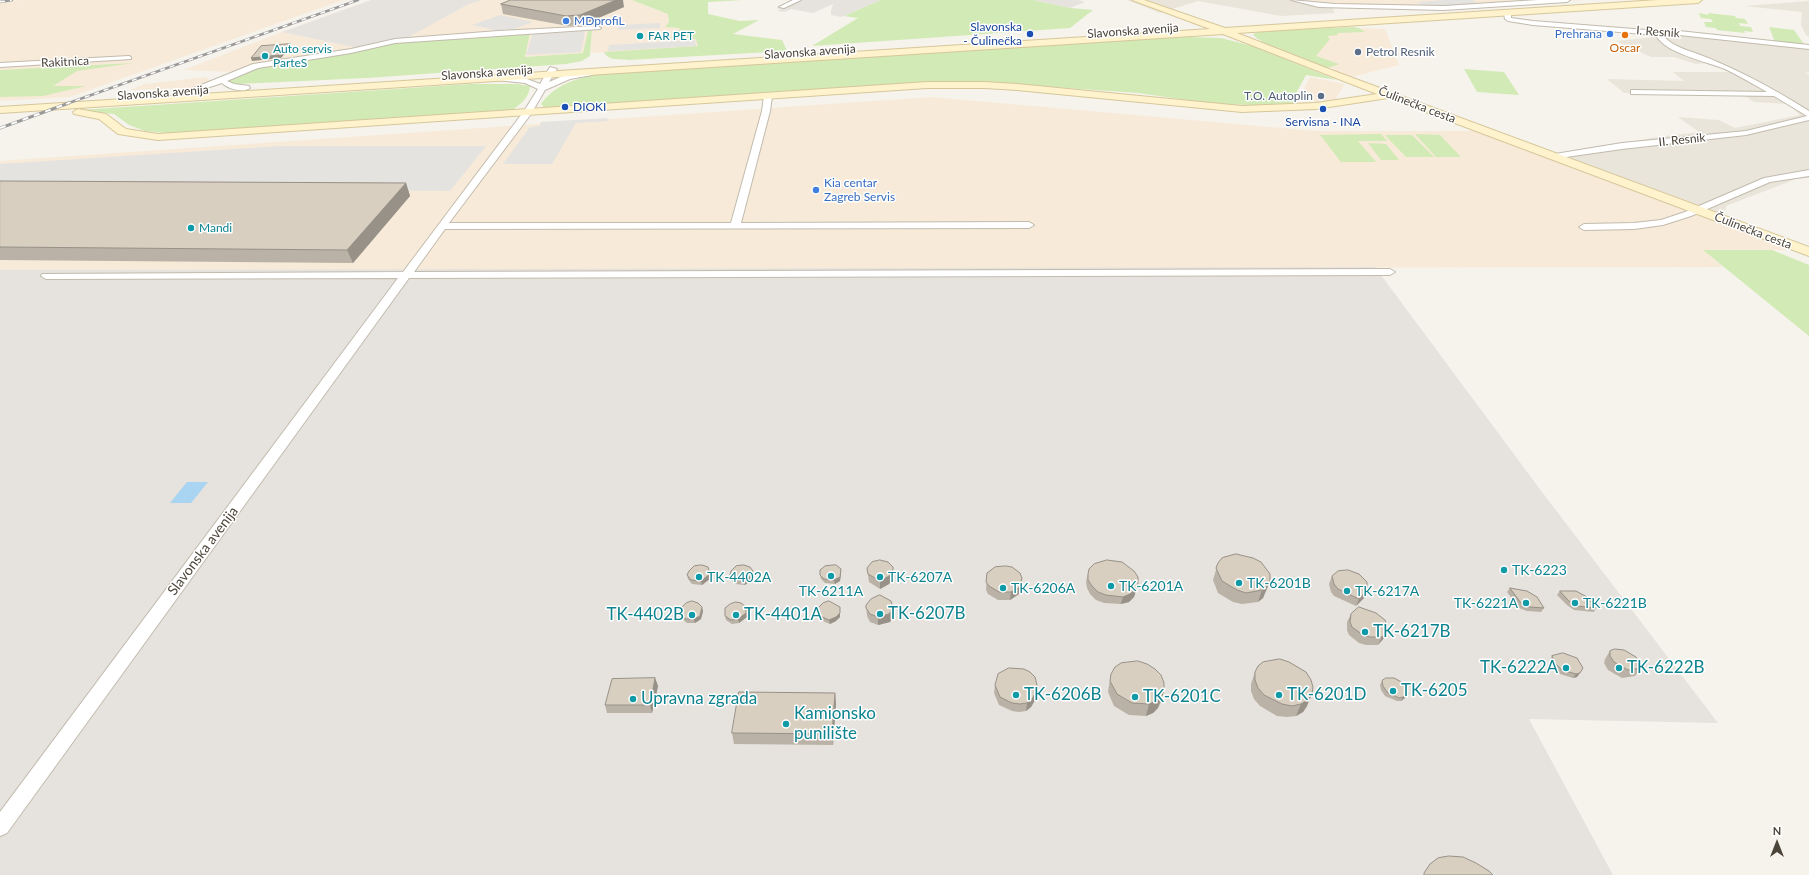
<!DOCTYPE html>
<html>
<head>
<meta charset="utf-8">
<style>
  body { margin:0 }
  #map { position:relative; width:1809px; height:875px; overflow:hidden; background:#f6f3ec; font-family:Lato,sans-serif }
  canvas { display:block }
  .north { position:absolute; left:1757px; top:823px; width:40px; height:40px; -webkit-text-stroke:3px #fff; paint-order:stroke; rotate:0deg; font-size:11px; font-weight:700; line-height:16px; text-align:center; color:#4b4439 }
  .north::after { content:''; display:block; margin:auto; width:14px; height:18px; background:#4b4439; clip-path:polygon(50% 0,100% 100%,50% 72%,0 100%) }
</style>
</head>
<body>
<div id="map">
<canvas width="1809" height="875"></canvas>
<div class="north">N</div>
</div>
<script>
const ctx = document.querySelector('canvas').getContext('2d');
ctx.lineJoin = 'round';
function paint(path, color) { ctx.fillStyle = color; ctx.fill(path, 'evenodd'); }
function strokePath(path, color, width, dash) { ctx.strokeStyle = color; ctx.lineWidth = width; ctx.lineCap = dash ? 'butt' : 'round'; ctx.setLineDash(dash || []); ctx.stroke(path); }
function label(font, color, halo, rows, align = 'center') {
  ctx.font = font + ' Lato,sans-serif'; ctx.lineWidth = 3; ctx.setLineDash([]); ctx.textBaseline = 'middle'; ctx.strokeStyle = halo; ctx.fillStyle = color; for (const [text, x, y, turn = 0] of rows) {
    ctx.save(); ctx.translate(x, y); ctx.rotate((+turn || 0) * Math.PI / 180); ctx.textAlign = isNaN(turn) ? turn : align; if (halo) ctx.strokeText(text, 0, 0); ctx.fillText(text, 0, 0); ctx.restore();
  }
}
const residential = new Path2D(`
  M 1127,0 L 1310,0 L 1330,4 L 1335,13 L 1281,16 L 1198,1 L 1160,13 Z
  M 1809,1 L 1809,37 L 1806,35 L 1801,25 L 1802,12 L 1744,6 Z
  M 1649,29 L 1720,35 L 1809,45 L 1809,72 L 1805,73 L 1809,75 L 1809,178 L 1796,179 L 1726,206 L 1724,223 L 1543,157 L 1657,137 L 1699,132 L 1678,117 L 1719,120 L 1735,128 L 1800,115 L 1788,104 L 1754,102 L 1745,96 L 1624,93 L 1607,79 L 1684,81 L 1673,72 L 1729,72 L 1709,63 L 1696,64 L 1674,57 L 1651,57 L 1616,41 L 1656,37 Z`);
const commercial = new Path2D(`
  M 19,0 L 343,0 L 70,97 L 0,101 L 0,3 Z
  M 482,0 L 632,0 L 668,14 L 669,22 L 680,28 L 677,34 L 671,38 L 697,39 L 698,47 L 591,53 L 592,30 L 588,31 L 583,53 L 525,57 L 530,33 L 407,38 L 469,4 Z
  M 1310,0 L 1584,0 L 1441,9 L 1396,9 L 1332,8 L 1330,4 Z
  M 1357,28 L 1385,29 L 1399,65 L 1351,77 L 1262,40 Z
  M 282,32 L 358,48 L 233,72 L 184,70 Z
  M 205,77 L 212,81 L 190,88 L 130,90 L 144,84 Z
  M 1310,77 L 1345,84 L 1336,98 L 1338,101 L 1303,104 L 1299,98 Z
  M 932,97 L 1315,131 L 1476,131 L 1724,223 L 1791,250 L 1703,250 L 1723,267 L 0,270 L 0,161 Z`);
const industrial = new Path2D(`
  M 371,0 L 482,0 L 469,4 L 407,38 L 358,48 L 282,32 Z
  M 794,0 L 881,0 L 841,17 L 831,15 L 831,11 L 833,4 L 813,13 L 791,9 L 785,12 L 777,11 L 781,9 L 776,8 Z
  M 1033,0 L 1078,0 L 1085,2 L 1070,8 Z
  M 1375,267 L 1539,488 L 1718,723 L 1529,719 L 1613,875 L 0,875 L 0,270 Z`);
const green = new Path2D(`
  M 632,0 L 743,0 L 708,2 L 708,14 L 740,21 L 759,20 L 733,34 L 782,40 L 787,51 L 628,60 C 621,59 608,61 604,52 L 698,46 L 696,39 L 670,38 L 677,34 L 680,28 L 665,27 L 669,22 L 668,14 Z
  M 881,0 L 1033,0 L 1070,8 L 1093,10 L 1070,28 L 812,46 L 858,18 L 844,16 Z
  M 1699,13 L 1709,15 L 1708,13 L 1735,16 L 1736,18 L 1745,19 L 1748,24 L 1739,23 L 1740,26 L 1751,27 L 1753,32 L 1744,31 L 1745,33 L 1717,30 L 1716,28 L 1706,27 L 1704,22 L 1713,22 L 1711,19 L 1701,18 Z
  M 1352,27 L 1359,28 L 1365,32 L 1337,33 L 1338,35 L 1327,36 L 1330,39 L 1316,56 L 1339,64 C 1334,66 1330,68 1324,67 C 1312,66 1262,44 1253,35 L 1255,33 L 1261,31 Z
  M 1769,27 L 1794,30 L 1804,44 L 1775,42 Z
  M 592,30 L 590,56 L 582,61 L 566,64 L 367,78 L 238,84 L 228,82 L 230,79 L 256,69 L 268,65 L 400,42 L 530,33 L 525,57 L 583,53 L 588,31 Z
  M 1188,37 L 1221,38 L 1252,46 L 1337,80 L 1306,75 L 1294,97 L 1297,103 L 1253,105 L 1216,104 L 1138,93 L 996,83 L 552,108 L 544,107 L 541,104 C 555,85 572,81 593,74 L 1095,41 Z
  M 134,63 L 77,71 L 53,86 L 86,86 L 43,96 L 0,97 L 0,70 Z
  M 1464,69 L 1504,72 L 1519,95 L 1477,92 Z
  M 470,84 L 517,84 L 530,86 C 529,98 521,104 512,110 L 189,135 L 145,131 L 129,125 L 114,114 L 80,110 Z
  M 1381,134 L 1387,141 L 1358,141 L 1376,162 L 1341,162 L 1320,135 Z
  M 1415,134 L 1440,135 L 1461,157 L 1436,157 Z
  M 1385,135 L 1412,135 L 1434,157 L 1406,157 Z
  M 1368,143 L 1386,144 L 1399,160 L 1381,160 Z
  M 1703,250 L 1772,250 L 1809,265 L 1809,336 Z`);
const parking = new Path2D(`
  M 1444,0 L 1472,0 L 1476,2 L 1472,4 L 1433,6 L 1423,5 L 1417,2 Z
  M 500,15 L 533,22 L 511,30 L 505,29 L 499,31 L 472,25 Z
  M 660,23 L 660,28 L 618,30 L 618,25 Z
  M 585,31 L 581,52 L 526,55 L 533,34 Z
  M 695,40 L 696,46 L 608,51 L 609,45 Z
  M 608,118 L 607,121 L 576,123 L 552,164 L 503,164 L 530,127 L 540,126 L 541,122 Z
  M 280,146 L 486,146 L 450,191 L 0,188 L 0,164 Z`);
const water = new Path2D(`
  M 187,482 L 208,482 L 191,503 L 170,503 Z`);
const street = new Path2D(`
  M 793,0 L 801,0 L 784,8 L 779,7 Z
  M 1291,0 L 1335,4 L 1444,6 L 1538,0 L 1570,0 L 1567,2 L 1444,10 L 1319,7 Z
  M 1508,10 L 1511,12 L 1511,18 L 1533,21 L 1659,31 L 1679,31 L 1809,45 L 1809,49 L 1679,35 L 1663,35 C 1670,45 1684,49 1695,53 C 1736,68 1772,88 1809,111 L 1809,120 L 1746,135 L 1622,149 L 1552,159 L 1551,157 L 1555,154 L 1622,143 L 1746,131 L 1807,116 L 1774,96 L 1631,94 L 1631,90 L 1634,90 L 1767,92 C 1753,84 1740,76 1725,69 C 1708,62 1664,53 1656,35 L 1533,25 L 1508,21 L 1505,19 L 1504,14 Z
  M 598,26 L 601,28 L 600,29 L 395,43 L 351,53 L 258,68 L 227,81 L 234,84 L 249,86 L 250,88 C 243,93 228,89 222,83 L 188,94 L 184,92 L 253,64 L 351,49 L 395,39 L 498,31 Z
  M 129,56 L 131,57 L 131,59 L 0,67 L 0,63 Z
  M 550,67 L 557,69 L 549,82 L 565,75 L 592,71 L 596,73 L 592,75 L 570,79 L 545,90 L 531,114 L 449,223 L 731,223 L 762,111 L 764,96 L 768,94 L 772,96 L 770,111 L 741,223 L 1029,222 L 1034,225 L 1029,228 L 445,229 L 414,272 L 1390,269 L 1395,272 L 1390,275 L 409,278 L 7,833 L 0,836 L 0,812 L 398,278 L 46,279 L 41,276 L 42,274 L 403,272 L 524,111 L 538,89 L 525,83 L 497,80 L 497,76 L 527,79 L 540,84 Z
  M 1809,170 L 1809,176 L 1770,182 L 1691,216 L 1663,225 L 1634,229 L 1584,230 L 1579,227 L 1584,224 L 1634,223 L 1661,220 L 1685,212 L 1764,178 Z`);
const secondary = new Path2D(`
  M 1132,0 L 1144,0 L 1225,28 L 1658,0 L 1702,0 L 1698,3 L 1237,33 L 1334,71 L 1809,247 L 1809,256 L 1388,98 L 1316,109 L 1242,112 L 1017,90 L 985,88 L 927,88 L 158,140 L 118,134 L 99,119 L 74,114 L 73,112 L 78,109 L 106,114 L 126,129 L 158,134 L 927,82 L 985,82 L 1017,84 L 1242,106 L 1316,103 L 1377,94 L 1223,34 L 0,113 L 0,107 L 1210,29 Z`);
const railFar1 = new Path2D(`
  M 0,2 L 12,0
  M 66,104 L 358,0`);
const rail = new Path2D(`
  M 0,128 L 69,103`);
const wall = new Path2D(`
  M 501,4 L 624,7 L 582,25 L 568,26 L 503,14 Z
  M 0,181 L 406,183 L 410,196 L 353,263 L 0,260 Z
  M 1218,563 L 1270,581 L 1263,598 L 1258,602 L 1242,604 L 1233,602 L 1218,593 L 1213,580 Z
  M 867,568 L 893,578 L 889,584 L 880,589 L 869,582 Z
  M 841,569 L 841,573 L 840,581 L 835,584 L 825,583 L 821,579 L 820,575 Z
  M 987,573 L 1022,578 L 1019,594 L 1010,600 L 998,600 L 988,594 L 986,590 Z
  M 710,574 L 711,578 L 702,585 L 692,584 L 688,579 L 687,575 Z
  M 1088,574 L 1138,584 L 1136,591 L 1134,597 L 1129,602 L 1121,604 L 1104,603 L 1096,600 L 1090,594 L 1087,588 L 1086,582 Z
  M 730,575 L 753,575 L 752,579 L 745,585 L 735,584 L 730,579 Z
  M 1332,576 L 1364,598 L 1356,606 L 1334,596 L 1331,592 L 1329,584 Z
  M 1510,588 L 1544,608 L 1541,612 L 1527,611 L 1519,608 L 1507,592 Z
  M 1560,591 L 1596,608 L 1594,612 L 1574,610 L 1567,605 L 1557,595 Z
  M 866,605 L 893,608 L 893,616 L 890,622 L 878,625 L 870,622 L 867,616 Z
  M 746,607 L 747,617 L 739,623 L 732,624 L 726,620 L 725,616 Z
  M 840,607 L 840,617 L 836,621 L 830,624 L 820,620 L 818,608 Z
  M 703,611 L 701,619 L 695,623 L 687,623 L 681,618 L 680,614 Z
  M 1351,614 L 1384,638 L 1378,645 L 1366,645 L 1359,643 L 1349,635 L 1347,630 L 1347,622 Z
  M 1610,651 L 1641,668 L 1635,676 L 1622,678 L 1608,670 L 1604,663 L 1605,659 Z
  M 1552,656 L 1577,658 L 1577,677 L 1573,678 L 1560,674 L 1553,667 L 1550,660 Z
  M 1255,672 L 1307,706 L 1303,712 L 1296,716 L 1287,717 L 1277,716 L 1260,706 L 1254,699 L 1251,691 L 1251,684 Z
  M 1111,674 L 1161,702 L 1158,708 L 1153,713 L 1146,716 L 1129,715 L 1114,706 L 1108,692 L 1109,685 Z
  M 655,678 L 658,686 L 652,713 L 607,713 L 605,705 Z
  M 1382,681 L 1408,694 L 1405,698 L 1401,701 L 1397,701 L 1385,696 L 1381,690 L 1380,685 Z
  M 995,685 L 1037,697 L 1031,707 L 1026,711 L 1019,712 L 1012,711 L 999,705 L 994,693 Z
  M 835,693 L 836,704 L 833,745 L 734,744 L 732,733 Z`);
const shadedWall = new Path2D(`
  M 616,0 L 623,0 L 624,7 L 582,25 L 580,15 Z
  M 290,44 L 291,47 L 281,58 L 252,61 L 251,58 Z
  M 406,183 L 410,196 L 353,263 L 347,250 Z
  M 841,569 L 841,573 L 840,581 L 835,584 L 834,580 Z
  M 893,570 L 893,578 L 889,584 L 880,589 L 880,581 Z
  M 753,571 L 753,575 L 752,579 L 745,585 L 744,581 Z
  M 710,574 L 711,578 L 702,585 L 701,581 Z
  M 1022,578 L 1019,594 L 1010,600 L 1011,592 Z
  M 1270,581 L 1263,598 L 1258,602 L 1262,590 Z
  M 1138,584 L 1136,591 L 1134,597 L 1129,602 L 1121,604 L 1123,597 Z
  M 1367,590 L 1364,598 L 1356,606 L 1359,599 Z
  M 702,607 L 703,611 L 701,619 L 695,623 L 694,619 Z
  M 746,607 L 747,617 L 739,623 L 738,619 Z
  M 893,608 L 893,616 L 890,622 L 878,625 L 878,617 Z
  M 840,613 L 840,617 L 836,621 L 830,624 L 829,620 Z
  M 1388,630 L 1384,638 L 1378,645 L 1382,637 Z
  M 1580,673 L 1577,677 L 1573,678 L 1576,674 Z
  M 655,678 L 658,686 L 652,713 L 650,705 Z
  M 1038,689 L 1037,697 L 1031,707 L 1026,711 L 1027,703 Z
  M 1164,690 L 1158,708 L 1153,713 L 1146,716 L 1149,704 Z
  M 835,693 L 836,704 L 833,745 L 832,734 Z
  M 1312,694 L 1307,706 L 1303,712 L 1296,716 L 1301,704 Z
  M 1408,694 L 1405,698 L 1401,701 L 1403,697 Z`);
const building = new Path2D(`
  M 511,0 L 616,0 L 580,15 L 566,16 L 501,4 Z
  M 290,44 L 280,55 L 251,58 L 261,46 Z
  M 0,181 L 406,183 L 347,250 L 0,247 Z
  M 1236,554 L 1253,558 L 1261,562 L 1270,574 L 1270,581 L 1267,586 L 1262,590 L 1246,593 L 1237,590 L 1222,581 L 1216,568 L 1218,563 L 1222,558 Z
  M 880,560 L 888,562 L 893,567 L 893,570 L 889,576 L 880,581 L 868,574 L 867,568 L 872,562 Z
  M 1107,560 L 1122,562 L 1134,571 L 1138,577 L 1138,584 L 1136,589 L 1130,594 L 1123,597 L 1106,595 L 1098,592 L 1092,586 L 1088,580 L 1088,574 L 1089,569 L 1094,564 Z
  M 702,565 L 708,567 L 710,574 L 701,581 L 691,580 L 687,575 L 689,571 L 694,566 Z
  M 744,565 L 750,567 L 753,571 L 752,575 L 744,581 L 734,580 L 730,575 L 731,571 L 736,566 Z
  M 836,565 L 841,569 L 840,577 L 834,580 L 824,579 L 820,575 L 820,570 L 825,566 Z
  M 1006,566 L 1012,567 L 1020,573 L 1022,578 L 1020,587 L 1011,592 L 999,592 L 989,586 L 986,582 L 987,573 L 995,567 Z
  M 1348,570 L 1359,574 L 1367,582 L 1367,590 L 1359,599 L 1338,589 L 1334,584 L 1332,576 L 1338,571 Z
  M 1510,588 L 1527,591 L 1537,597 L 1544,608 L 1530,607 L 1522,604 Z
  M 1560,591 L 1576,591 L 1587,597 L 1596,608 L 1577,606 L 1569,601 Z
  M 880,595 L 891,601 L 893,608 L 889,614 L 878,617 L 870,614 L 866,608 L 866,605 L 871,599 Z
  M 692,601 L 698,603 L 702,607 L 700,616 L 694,619 L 686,619 L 680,614 L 681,608 L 686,603 Z
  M 829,601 L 840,607 L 840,613 L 836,617 L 829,620 L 820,616 L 818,608 L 823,603 Z
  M 736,602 L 741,603 L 746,607 L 746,613 L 738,619 L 731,620 L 725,616 L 725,608 L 730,604 Z
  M 1359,607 L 1376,613 L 1385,620 L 1387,625 L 1388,630 L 1382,637 L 1370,637 L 1363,635 L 1352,627 L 1350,622 L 1351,614 Z
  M 1615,649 L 1624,650 L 1636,657 L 1641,668 L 1628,670 L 1614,662 L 1610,656 L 1610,651 Z
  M 1563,653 L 1577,658 L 1583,668 L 1580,673 L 1576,674 L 1562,670 L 1555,663 L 1552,656 Z
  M 1280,659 L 1289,662 L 1306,672 L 1311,680 L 1313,687 L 1312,694 L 1308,700 L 1301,704 L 1292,706 L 1282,704 L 1264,695 L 1258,688 L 1255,680 L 1255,672 L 1258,666 L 1263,662 Z
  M 1138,661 L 1147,664 L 1155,669 L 1161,675 L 1164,683 L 1164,690 L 1162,696 L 1156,701 L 1149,704 L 1132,703 L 1117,694 L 1110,681 L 1111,674 L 1115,667 L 1121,663 Z
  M 1009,668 L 1024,669 L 1030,672 L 1035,677 L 1038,689 L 1032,699 L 1027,703 L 1020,704 L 1012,703 L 1000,697 L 995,685 L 998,674 Z
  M 655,678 L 650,705 L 605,705 L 612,679 Z
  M 1386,678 L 1394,678 L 1405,684 L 1408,694 L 1403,697 L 1399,698 L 1387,692 L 1383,686 L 1382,681 Z
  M 739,692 L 835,693 L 832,734 L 732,733 Z
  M 1449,856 L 1463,857 L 1476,863 L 1489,871 L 1493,875 L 1424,875 L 1424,873 L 1430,864 L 1438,858 Z`);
const markers = [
  [566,21,4,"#3f7fe0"],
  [1030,34,4,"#1a4fb4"],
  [1610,34,4,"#3f7fe0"],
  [1625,35,4,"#e8710a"],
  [640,36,4,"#0f9aa8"],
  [1358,52,4,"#5c6f8a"],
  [265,56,4,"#0f9aa8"],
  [1321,96,4,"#5c6f8a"],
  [565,107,4,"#1a4fb4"],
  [1323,109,4,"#1a4fb4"],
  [816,190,4,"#3f7fe0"],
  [191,228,4,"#0f9aa8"],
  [1504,570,4,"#0f9aa8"],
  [831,576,4,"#0f9aa8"],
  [699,577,4,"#0f9aa8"],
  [880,577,4,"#0f9aa8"],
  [1239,583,4,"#0f9aa8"],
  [1111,586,4,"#0f9aa8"],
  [1003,588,4,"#0f9aa8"],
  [1347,591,4,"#0f9aa8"],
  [1526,603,4,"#0f9aa8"],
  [1575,603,4,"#0f9aa8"],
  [880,614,4,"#0f9aa8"],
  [692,615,4,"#0f9aa8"],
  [736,615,4,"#0f9aa8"],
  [1365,632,4,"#0f9aa8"],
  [1566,668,4,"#0f9aa8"],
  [1619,668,4,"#0f9aa8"],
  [1393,691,4,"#0f9aa8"],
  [1016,695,4,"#0f9aa8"],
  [1279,695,4,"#0f9aa8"],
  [1135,697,4,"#0f9aa8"],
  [633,699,4,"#0f9aa8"],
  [786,724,4,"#0f9aa8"]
];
const farShopnames = [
  ["MDprofiL",574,21],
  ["Prehrana",1602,34,"right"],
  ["Kia centar",824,183],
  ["Zagreb Servis",824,197]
];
const farTransitnames = [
  ["Slavonska",1022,27],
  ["- Čulinečka",1022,41],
  ["DIOKI",573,107,"left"],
  ["Servisna - INA",1323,122,"center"]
];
const farStreetnames = [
  ["Slavonska avenija",1133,31,-4],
  ["I. Resnik",1658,32,4],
  ["Slavonska avenija",810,52,-4],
  ["Rakitnica",65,62,-3],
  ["Slavonska avenija",487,73,-4],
  ["Slavonska avenija",163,93,-4],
  ["Čulinečka cesta",1417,105,21],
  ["II. Resnik",1682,140,-6],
  ["Čulinečka cesta",1753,231,21]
];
const farCulturenames = [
  ["FAR PET",648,36],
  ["Auto servis",273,49],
  ["ParteS",273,63],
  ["Mandi",199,228]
];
const farFoodnames = [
  ["Oscar",1625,48]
];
const farServicenames = [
  ["Petrol Resnik",1366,52],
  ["T.O. Autoplin",1313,96,"right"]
];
const streetNames = [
  ["Slavonska avenija",203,551,-53]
];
const cultureNames = [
  ["TK-6223",1512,570],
  ["TK-4402A",707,577],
  ["TK-6207A",888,577],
  ["TK-6201B",1247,583],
  ["TK-6201A",1119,586],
  ["TK-6206A",1011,588],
  ["TK-6211A",831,591,"center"],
  ["TK-6217A",1355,591],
  ["TK-6221A",1518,603,"right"],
  ["TK-6221B",1583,603]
];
const nearCulturenames = [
  ["TK-6207B",888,614],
  ["TK-4402B",684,615,"right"],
  ["TK-4401A",744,615],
  ["TK-6217B",1373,632],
  ["TK-6222A",1558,668,"right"],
  ["TK-6222B",1627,668],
  ["TK-6205",1401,691],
  ["TK-6206B",1024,695],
  ["TK-6201D",1287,695],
  ["TK-6201C",1143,697],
  ["Upravna zgrada",641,699],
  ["Kamionsko",794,714],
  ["punilište",794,734]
];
paint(residential, '#eae5da');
paint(commercial, '#f7ead8');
paint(industrial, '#e6e2dd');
paint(green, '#d2eab5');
paint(parking, '#e5e3e0');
paint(water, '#a9d4f2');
strokePath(street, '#c2bbae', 2);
strokePath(secondary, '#d6c79b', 2);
paint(street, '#fff');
paint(secondary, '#fff3cd');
strokePath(railFar1, '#9a9a9a', 2.5);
strokePath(rail, '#9a9a9a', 3);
strokePath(railFar1, '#fff', 1.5, [5]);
strokePath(rail, '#fff', 2, [6]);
paint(wall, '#bab2a6');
paint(shadedWall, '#979187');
paint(building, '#d8cfc1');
strokePath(building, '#979187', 1);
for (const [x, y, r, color] of markers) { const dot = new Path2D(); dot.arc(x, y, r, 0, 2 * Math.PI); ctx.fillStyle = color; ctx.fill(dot); strokePath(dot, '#fff', 1.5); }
label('12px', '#366cbe', '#fff', farShopnames, 'left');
label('12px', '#164399', '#fff', farTransitnames, 'right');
label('12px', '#4b4439', '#fff', farStreetnames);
label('12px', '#0d838f', '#fff', farCulturenames, 'left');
label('12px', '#c56008', '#fff', farFoodnames);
label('12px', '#4e5e75', '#fff', farServicenames, 'left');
label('14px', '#4b4439', '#fff', streetNames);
label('14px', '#0d838f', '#fff', cultureNames, 'left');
label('17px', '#0d838f', '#fff', nearCulturenames, 'left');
</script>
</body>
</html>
